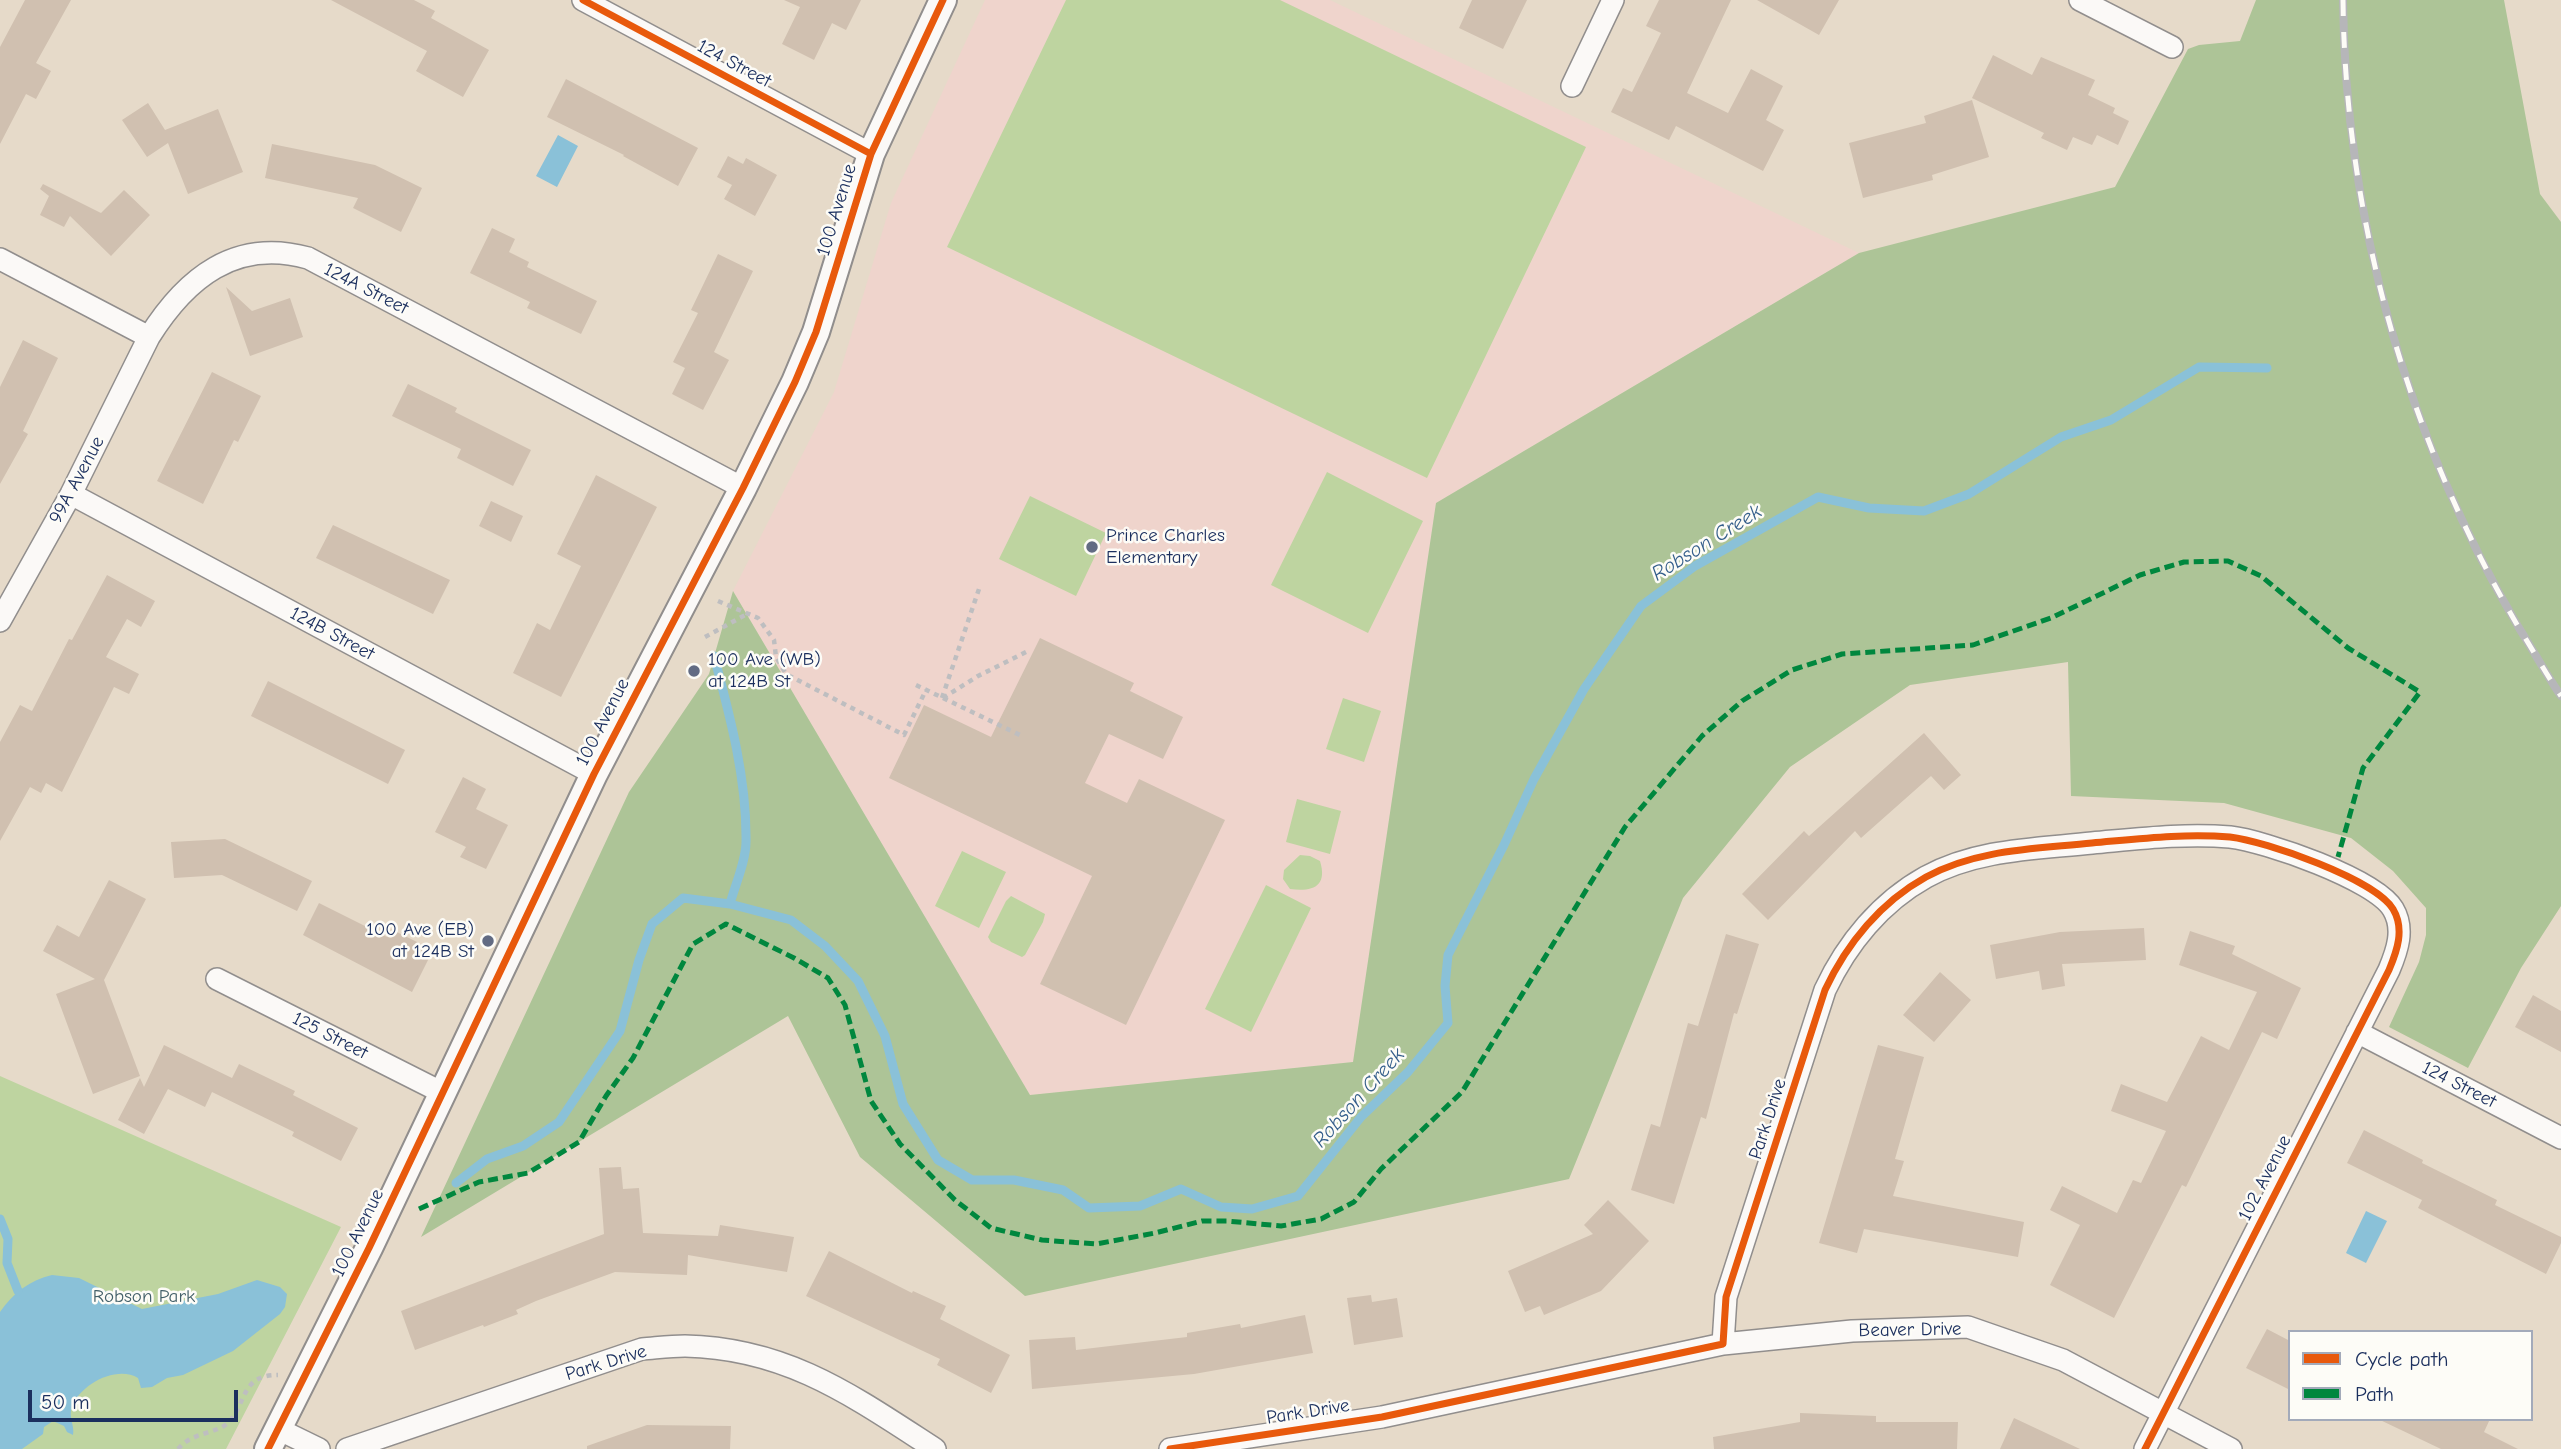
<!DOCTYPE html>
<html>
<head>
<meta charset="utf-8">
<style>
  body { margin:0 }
  #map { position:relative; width:2561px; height:1449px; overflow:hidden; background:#e6dac9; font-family:"Comic Neue",sans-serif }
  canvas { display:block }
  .legend { position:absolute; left:2288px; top:1330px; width:245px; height:91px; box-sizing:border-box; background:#fdfcf7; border:2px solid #a3aaba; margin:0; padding:9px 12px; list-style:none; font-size:21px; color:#1b2f5e }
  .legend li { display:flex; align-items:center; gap:14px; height:35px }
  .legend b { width:35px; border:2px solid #a3aaba }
  .scale { position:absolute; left:28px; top:1390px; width:210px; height:32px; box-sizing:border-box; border:4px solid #1b2f5e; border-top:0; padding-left:9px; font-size:21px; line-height:24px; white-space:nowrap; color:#1b2f5e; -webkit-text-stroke:5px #fdfcf7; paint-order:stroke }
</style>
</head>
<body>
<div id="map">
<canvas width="2561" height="1449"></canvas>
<ul class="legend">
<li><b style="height:9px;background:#e8590c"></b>Cycle path</li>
<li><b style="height:9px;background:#00873e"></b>Path</li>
</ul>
<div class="scale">50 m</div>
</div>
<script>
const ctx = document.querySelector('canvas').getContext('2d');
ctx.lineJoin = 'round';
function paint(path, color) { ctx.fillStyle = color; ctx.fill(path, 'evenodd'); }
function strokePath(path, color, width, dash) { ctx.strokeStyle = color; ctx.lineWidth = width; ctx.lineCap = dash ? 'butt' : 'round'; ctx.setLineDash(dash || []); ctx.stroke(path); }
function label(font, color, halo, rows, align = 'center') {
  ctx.font = font + ' "Comic Neue",sans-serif'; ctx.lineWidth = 5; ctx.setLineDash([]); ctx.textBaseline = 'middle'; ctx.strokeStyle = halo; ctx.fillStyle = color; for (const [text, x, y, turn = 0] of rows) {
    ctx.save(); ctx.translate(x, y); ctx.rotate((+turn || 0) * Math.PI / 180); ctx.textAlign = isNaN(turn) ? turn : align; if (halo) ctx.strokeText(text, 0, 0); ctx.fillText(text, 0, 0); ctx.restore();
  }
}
const built = new Path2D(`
  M 985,0 L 1330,0 L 1859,253 L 1436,503 L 1353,1062 L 1030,1095 L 733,591 L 834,392 L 891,203 Z`);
const green = new Path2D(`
  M 1066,0 L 1280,0 L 1586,147 L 1427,478 L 947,247 Z
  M 1327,472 L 1423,521 L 1368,633 L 1271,585 Z
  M 1030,496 L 1106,533 L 1076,596 L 999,559 Z
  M 1343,698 L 1381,711 L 1364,762 L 1326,749 Z
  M 1297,799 L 1341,811 L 1330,854 L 1286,842 Z
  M 962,851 L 1006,872 L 979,928 L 935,906 Z
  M 1300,855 L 1310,856 L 1320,861 C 1328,887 1312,892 1290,889 L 1283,879 L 1284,870 Z
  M 1266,885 L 1311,908 L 1251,1032 L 1205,1009 Z
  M 1011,896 L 1045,914 L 1043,922 L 1025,955 L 1022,957 L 991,942 L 988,937 L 1006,901 Z
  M 0,1076 L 341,1227 L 226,1449 L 0,1449 Z`);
const forest = new Path2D(`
  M 2256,0 L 2504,0 L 2540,194 L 2561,222 L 2561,906 L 2521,968 L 2468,1068 L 2389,1027 L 2419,962 L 2426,935 L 2426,908 L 2393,871 L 2351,838 L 2224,803 L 2071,796 L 2068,662 L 1910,685 L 1790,767 L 1683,898 L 1569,1179 L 1025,1296 L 860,1157 L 788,1016 L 421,1237 L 629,792 L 709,674 L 733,591 L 1030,1095 L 1353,1062 L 1436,503 L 1859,253 L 2115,187 L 2188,49 L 2199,45 L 2240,41 Z`);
const water = new Path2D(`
  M 558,135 L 578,146 L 557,187 L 536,176 Z
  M 2366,1211 L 2387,1221 L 2366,1263 L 2346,1253 Z
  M 52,1275 L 79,1278 L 142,1309 L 218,1294 L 257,1280 L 280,1287 L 287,1294 L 285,1307 L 280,1314 L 233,1351 L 183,1375 L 167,1378 L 152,1387 L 141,1388 L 138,1378 C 117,1365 80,1384 72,1407 C 68,1417 75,1426 73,1435 L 67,1432 L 64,1426 L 53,1421 L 44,1427 L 43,1434 L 22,1449 L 0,1449 L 0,1312 C 13,1293 30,1280 52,1275 Z`);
const stream = new Path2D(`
  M 714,656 C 730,716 747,779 746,842 C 746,861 735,885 730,904
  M 456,1183 L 487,1159 L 523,1146 L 559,1122 L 620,1031 L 639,960 L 652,924 L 683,898 L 730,904 L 791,920 L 825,946 L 858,981 L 885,1036 L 903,1104 L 938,1160 L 972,1180 L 1014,1180 L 1063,1190 L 1089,1208 L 1140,1206 L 1181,1189 L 1221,1207 L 1252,1209 L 1298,1196 L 1361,1117 L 1408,1072 L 1448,1023 L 1445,986 L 1448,955 L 1504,845 L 1534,779 L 1584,689 L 1641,606 L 1695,566 L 1818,497 L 1869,508 L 1924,511 L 1969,494 L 2061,437 L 2111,420 L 2199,367 L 2267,368
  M 0,1219 L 8,1239 L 7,1263 L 18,1291`);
const building = new Path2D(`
  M 25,0 L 71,0 L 36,63 L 51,71 L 36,99 L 26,94 L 0,144 L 0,47 Z
  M 331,0 L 414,0 L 435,11 L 431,18 L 489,50 L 463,97 L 416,71 L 427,51 Z
  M 784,0 L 861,0 L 846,30 L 832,23 L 814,60 L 782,44 L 800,7 Z
  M 1472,0 L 1527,0 L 1503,49 L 1459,28 Z
  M 1659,0 L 1731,0 L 1687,93 L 1728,113 L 1751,69 L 1783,86 L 1766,120 L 1784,130 L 1763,171 L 1676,126 L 1669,140 L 1611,112 L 1623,88 L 1632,92 L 1661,33 L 1646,26 Z
  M 1757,0 L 1839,0 L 1819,35 Z
  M 1993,55 L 2032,75 L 2041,57 L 2095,80 L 2088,95 L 2115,108 L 2113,113 L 2129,121 L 2118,145 L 2097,135 L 2092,145 L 2073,137 L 2067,150 L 2041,138 L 2044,133 L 1972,98 Z
  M 566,79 L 698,148 L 678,186 L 623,156 L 624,155 L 547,117 Z
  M 1972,100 L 1989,157 L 1932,175 L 1933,180 L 1863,198 L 1849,143 L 1926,123 L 1924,116 Z
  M 148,103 L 165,130 L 218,109 L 243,172 L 188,194 L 168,143 L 147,157 L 122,120 Z
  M 272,144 L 375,165 L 422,188 L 401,232 L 353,208 L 358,198 L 265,178 Z
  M 728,156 L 743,164 L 746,158 L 777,175 L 755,216 L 724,199 L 732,185 L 717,177 Z
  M 43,184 L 101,213 L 124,190 L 150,215 L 111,256 L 70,216 L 64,227 L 40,215 L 49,196 L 40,189 Z
  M 492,228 L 515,239 L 509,252 L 529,262 L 527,267 L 597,301 L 581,334 L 527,308 L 530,302 L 470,273 Z
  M 718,254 L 753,271 L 714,352 L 729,360 L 703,410 L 672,394 L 685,368 L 673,362 L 698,313 L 691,310 Z
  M 226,287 L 252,311 L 290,298 L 303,337 L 250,356 Z
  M 23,340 L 58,358 L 23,431 L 28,434 L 0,484 L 0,387 Z
  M 212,372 L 261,396 L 238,442 L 234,440 L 203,504 L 157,481 Z
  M 408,384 L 457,408 L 455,412 L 531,450 L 513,486 L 457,458 L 461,449 L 392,416 Z
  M 596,475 L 657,507 L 561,697 L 513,673 L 537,623 L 550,630 L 581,566 L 557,554 Z
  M 491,501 L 523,516 L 511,542 L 479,526 Z
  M 333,525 L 450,580 L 433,614 L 316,558 Z
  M 107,575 L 155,601 L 141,627 L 127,619 L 106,657 L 139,674 L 129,694 L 114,687 L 62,792 L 46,783 L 41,793 L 30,787 L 0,841 L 0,742 L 20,705 L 32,711 L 69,639 L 72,640 Z
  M 1040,638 L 1134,683 L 1130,691 L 1183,717 L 1163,759 L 1109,734 L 1085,783 L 1127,803 L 1139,779 L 1225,820 L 1126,1025 L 1040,984 L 1092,876 L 889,778 L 924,705 L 991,737 Z
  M 268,681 L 405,750 L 388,784 L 251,716 Z
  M 1924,733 L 1961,775 L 1944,790 L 1931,776 L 1861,838 L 1855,831 L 1768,920 L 1742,894 L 1804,831 L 1809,836 Z
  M 463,777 L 486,789 L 476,809 L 508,825 L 486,869 L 460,857 L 466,847 L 435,832 Z
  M 225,839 L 312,881 L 297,911 L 222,875 L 174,878 L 171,842 Z
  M 109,880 L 146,899 L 104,980 L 140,1076 L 93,1094 L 56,994 L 95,979 L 43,951 L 57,925 L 79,937 Z
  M 319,903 L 387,937 L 391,929 L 433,950 L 412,992 L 303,935 Z
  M 2144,928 L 2146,960 L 2062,964 L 2065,986 L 2042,990 L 2039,971 L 1996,979 L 1990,945 L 2060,932 Z
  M 2190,931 L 2235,946 L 2232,954 L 2301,988 L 2277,1039 L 2262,1032 L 2186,1187 L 2182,1185 L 2114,1318 L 2050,1285 L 2080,1225 L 2050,1210 L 2062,1186 L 2117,1213 L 2133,1180 L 2141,1183 L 2166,1131 L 2111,1111 L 2121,1084 L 2167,1102 L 2201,1036 L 2229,1050 L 2257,992 L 2179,965 Z
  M 1726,934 L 1759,944 L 1737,1014 L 1734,1013 L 1706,1119 L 1701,1117 L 1674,1204 L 1631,1190 L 1651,1124 L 1660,1127 L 1688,1023 L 1698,1026 Z
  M 1940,972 L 1971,1000 L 1934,1042 L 1903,1015 Z
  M 2533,995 L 2561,1011 L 2561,1052 L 2515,1027 Z
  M 164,1045 L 232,1078 L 239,1064 L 295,1091 L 293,1095 L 358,1128 L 341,1161 L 292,1136 L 294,1132 L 212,1092 L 205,1107 L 168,1089 L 144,1134 L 118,1120 L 140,1078 L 144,1087 Z
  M 1878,1045 L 1924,1057 L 1895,1159 L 1904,1161 L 1893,1196 L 2024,1222 L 2018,1257 L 1864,1229 L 1857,1253 L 1819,1243 Z
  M 2364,1130 L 2423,1160 L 2422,1163 L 2497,1200 L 2495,1205 L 2561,1237 L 2561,1243 L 2546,1274 L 2418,1208 L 2422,1200 L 2347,1163 Z
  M 621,1167 L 623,1189 L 639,1188 L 643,1233 L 718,1236 L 720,1225 L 794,1237 L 787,1272 L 688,1255 L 687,1275 L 615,1272 L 536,1301 L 516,1310 L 518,1314 L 484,1327 L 483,1325 L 415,1350 L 401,1311 L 604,1234 L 599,1168 Z
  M 1608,1200 L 1649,1241 L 1601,1291 L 1544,1315 L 1540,1306 L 1525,1312 L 1508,1271 L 1593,1234 L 1584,1225 Z
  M 829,1251 L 912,1293 L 913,1291 L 946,1306 L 940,1319 L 1010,1355 L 991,1393 L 937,1365 L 940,1359 L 806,1296 Z
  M 1371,1295 L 1372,1302 L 1397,1298 L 1403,1337 L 1354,1345 L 1347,1298 Z
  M 1305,1315 L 1313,1353 L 1194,1374 L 1032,1389 L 1029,1340 L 1075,1337 L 1076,1350 L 1187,1337 L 1187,1333 L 1240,1324 L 1241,1328 Z
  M 2267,1329 L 2290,1341 L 2290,1390 L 2246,1368 Z
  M 1800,1413 L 1876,1416 L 1876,1422 L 1958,1422 L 1957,1449 L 1714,1449 L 1713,1437 L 1800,1422 Z
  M 2014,1418 L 2080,1449 L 2000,1449 Z
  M 2378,1419 L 2490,1419 L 2484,1432 L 2518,1449 L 2441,1449 Z
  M 647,1425 L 731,1426 L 730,1449 L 587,1449 L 587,1446 Z`);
const path = new Path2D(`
  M 718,601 L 758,618 L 774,640 L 776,657 L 786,674 L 904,735 L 926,690
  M 705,637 L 747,614
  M 916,685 L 1022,736
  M 942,698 L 979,589
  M 943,698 L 978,676 L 1030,650
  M 178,1449 C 193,1431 219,1434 230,1421 C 247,1400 242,1375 278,1375`);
const minor = new Path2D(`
  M 583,0 L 871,154
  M 2080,0 L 2172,47
  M 1572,86 L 1613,0
  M 0,259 L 149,337 C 186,278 235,238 308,258 L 743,488
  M 71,494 L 594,774
  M 0,621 L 71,494 L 149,337
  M 217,979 L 443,1093
  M 2357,1032 L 2561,1138
  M 1723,1344 L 1852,1331 L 1968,1327 L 2063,1360 L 2231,1449
  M 278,1429 L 319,1449
  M 347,1449 L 642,1349 C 656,1348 670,1346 685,1346 C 787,1348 853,1396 935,1449
  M 1170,1449 L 1382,1417 L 1723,1344 L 1726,1297 L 1825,990 C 1847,943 1881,902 1926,877 C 1977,849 2036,849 2092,843 C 2137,839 2184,833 2230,837 C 2265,841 2375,879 2393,909 C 2405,929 2397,951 2389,970 L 2145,1449`);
const tertiary = new Path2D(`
  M 268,1449 L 369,1248 L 594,774 L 743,488 L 795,382 L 816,332 L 871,154 L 943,0`);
const rail = new Path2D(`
  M 2343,0 C 2345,219 2408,440 2519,628 C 2533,650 2546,674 2561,696`);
const quiet = new Path2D(`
  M 419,1209 L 479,1182 L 528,1173 L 579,1142 L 606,1096 L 633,1058 L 693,944 L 726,924 L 794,958 L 828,978 L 845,1005 L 871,1101 L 900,1144 L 955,1200 L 991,1228 L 1042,1240 L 1096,1244 L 1155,1233 L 1202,1221 L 1227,1221 L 1281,1226 L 1321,1219 L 1354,1202 L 1381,1169 L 1462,1092 L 1625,827 L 1702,736 L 1742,701 L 1792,670 L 1842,654 L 1973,645 L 2051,618 L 2140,575 L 2184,562 L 2228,561 L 2261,576 L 2348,648 L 2420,692 L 2363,768 L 2338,857`);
const cycleway = new Path2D(`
  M 583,0 L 871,154
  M 268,1449 L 369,1248 L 594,774 L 743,488 L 795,382 L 816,332 L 871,154 L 943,0
  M 1170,1449 L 1382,1417 L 1723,1344 L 1726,1297 L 1825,990 C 1847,943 1881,902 1926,877 C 1977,849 2036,849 2092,843 C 2137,839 2184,833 2230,837 C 2265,841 2375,879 2393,909 C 2405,929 2397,951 2389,970 L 2145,1449`);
const markers = [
  [1092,547,7,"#626b83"],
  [694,671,7,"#626b83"],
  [488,941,7,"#626b83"]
];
const streetNames = [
  ["124 Street",734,64,28],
  ["100 Avenue",837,210,-73],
  ["124A Street",366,289,27],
  ["99A Avenue",77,480,-62],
  ["124B Street",332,634,28],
  ["100 Avenue",603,722,-63],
  ["125 Street",330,1036,27],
  ["124 Street",2459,1085,27],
  ["Park Drive",1768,1119,-72],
  ["102 Avenue",2265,1178,-63],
  ["100 Avenue",358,1233,-64],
  ["Beaver Drive",1910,1330,-1],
  ["Park Drive",606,1363,-17],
  ["Park Drive",1308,1412,-9]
];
const poiNames = [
  ["Prince Charles",1106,536],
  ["Elementary",1106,558],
  ["100 Ave (WB)",708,660],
  ["at 124B St",708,682],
  ["100 Ave (EB)",474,930,"right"],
  ["at 124B St",474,952,"right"]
];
const parkNames = [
  ["Robson Park",144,1297]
];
const waterNames = [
  ["Robson Creek",1707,543,-32],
  ["Robson Creek",1359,1098,-48]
];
paint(built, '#efd4cc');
paint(green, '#bed4a0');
paint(forest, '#adc497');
paint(water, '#8ac1d8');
strokePath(stream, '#8ac1d8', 9);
paint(building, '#d0c0b0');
strokePath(minor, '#918e8d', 24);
strokePath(tertiary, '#918e8d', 30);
strokePath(path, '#bebec0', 4.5, [5, 5]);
strokePath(minor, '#fbf9f7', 21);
strokePath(tertiary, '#fbf9f7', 26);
strokePath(rail, '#b6b6b9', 8);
strokePath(rail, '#fdfcf7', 5, [16]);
strokePath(quiet, '#00873e', 5, [10, 5]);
strokePath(cycleway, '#e8590c', 7);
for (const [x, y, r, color] of markers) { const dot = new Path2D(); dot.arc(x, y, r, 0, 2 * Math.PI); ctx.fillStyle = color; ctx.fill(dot); strokePath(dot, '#fdfcf7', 2.5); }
label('19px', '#1b2f5e', '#fdfcf7', streetNames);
label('19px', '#1b2f5e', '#fdfcf7', poiNames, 'left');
label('19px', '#425f68', '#fdfcf7', parkNames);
label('italic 21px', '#345e8b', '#fdfcf7', waterNames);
</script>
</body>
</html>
